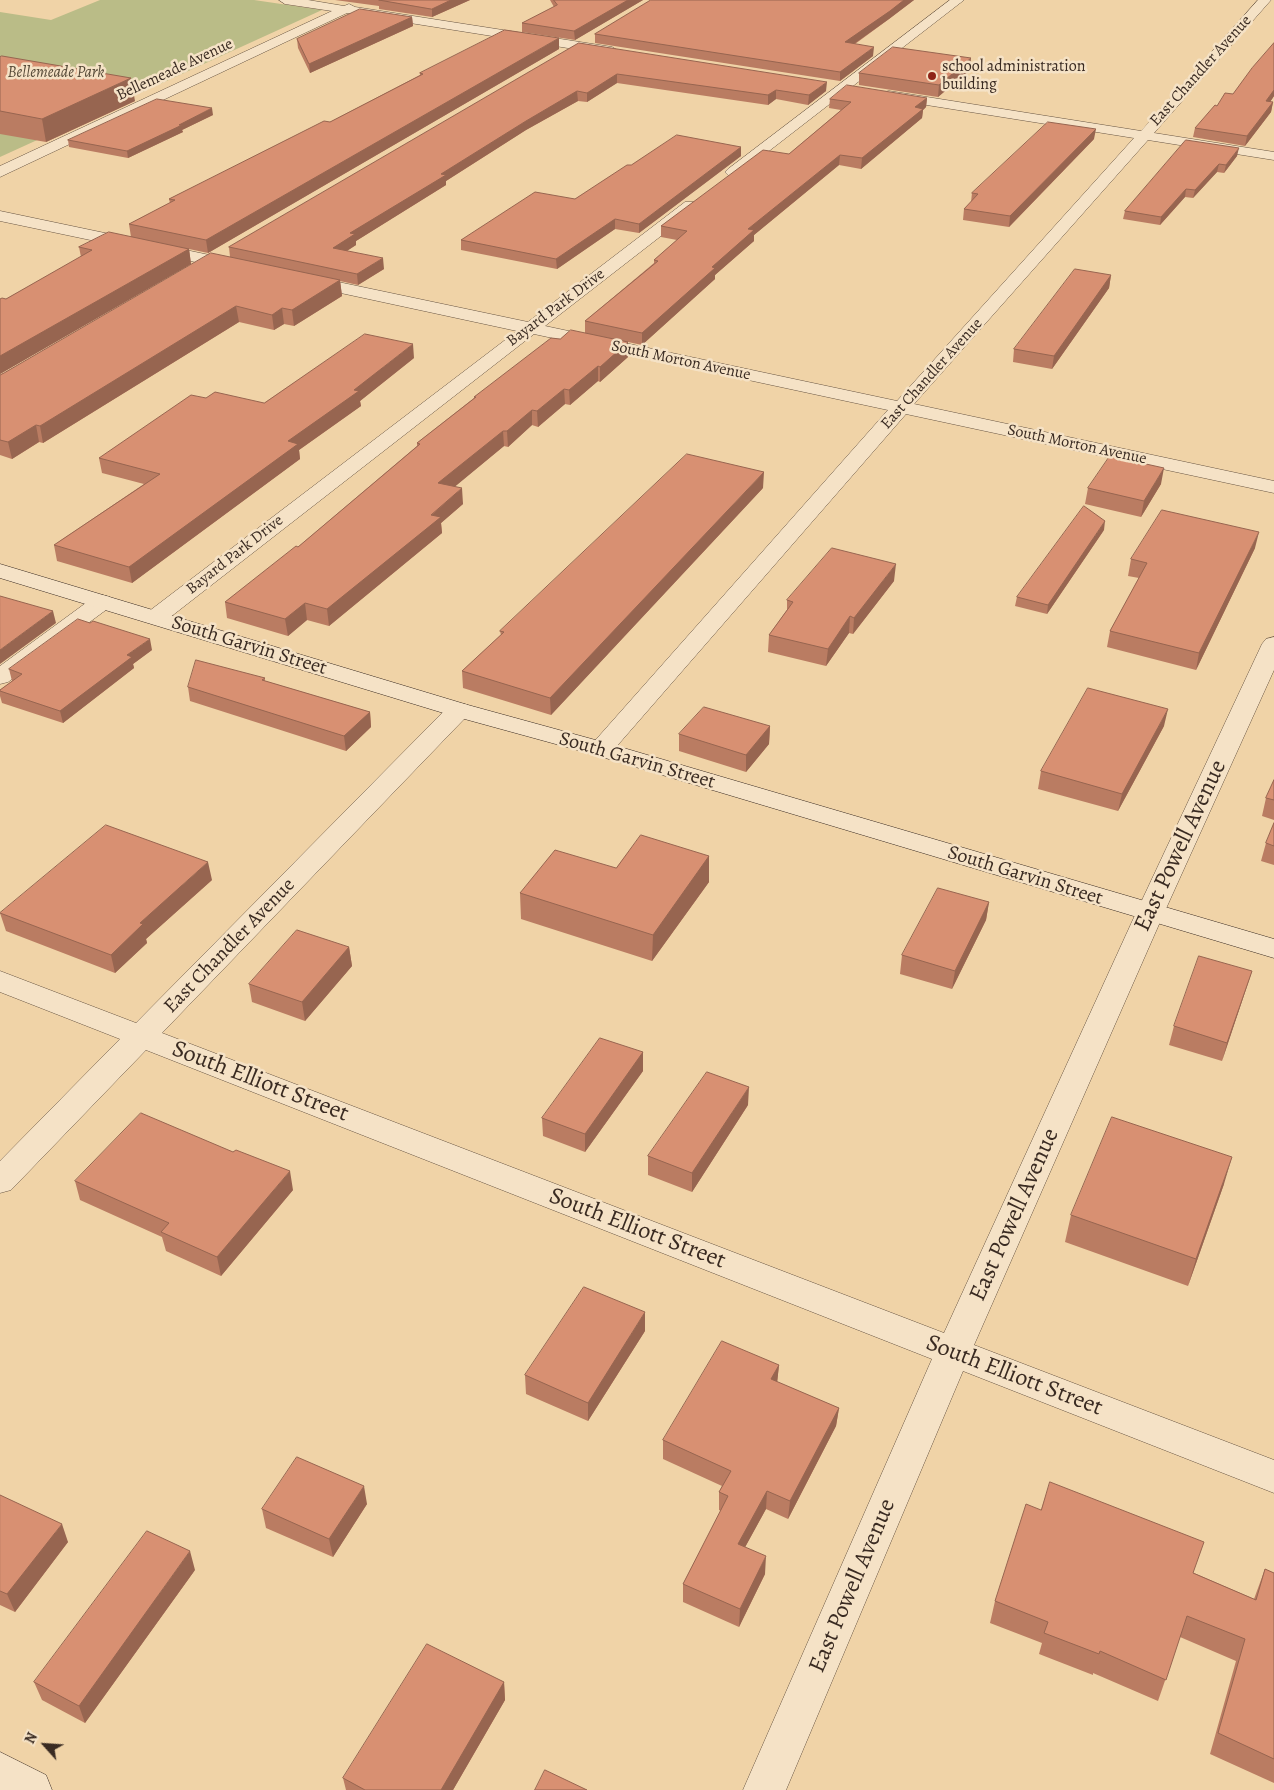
<!DOCTYPE html>
<html>
<head>
<meta charset="utf-8">
<style>
  body { margin:0 }
  #map { position:relative; width:1274px; height:1790px; overflow:hidden; background:#f0d3a7; font-family:Alegreya,serif }
  canvas { display:block }
  .north { position:absolute; left:20px; top:1720px; width:50px; height:50px; -webkit-text-stroke:4px #f5e2c6; paint-order:stroke; rotate:296deg; font-size:14px; font-weight:700; line-height:20px; text-align:center; color:#3a2b22 }
  .north::after { content:''; display:block; margin:auto; width:18px; height:22px; background:#3a2b22; clip-path:polygon(50% 0,100% 100%,50% 72%,0 100%) }
</style>
</head>
<body>
<div id="map">
<canvas width="1274" height="1790"></canvas>
<div class="north">N</div>
</div>
<script>
const ctx = document.querySelector('canvas').getContext('2d');
ctx.lineJoin = 'round';
function paint(path, color) { ctx.fillStyle = color; ctx.fill(path, 'evenodd'); }
function strokePath(path, color, width, dash) { ctx.strokeStyle = color; ctx.lineWidth = width; ctx.lineCap = dash ? 'butt' : 'round'; ctx.setLineDash(dash || []); ctx.stroke(path); }
function label(font, color, halo, rows, align = 'center') {
  ctx.font = font + ' Alegreya,serif'; ctx.lineWidth = 5; ctx.setLineDash([]); ctx.textBaseline = 'middle'; ctx.strokeStyle = halo; ctx.fillStyle = color; for (const [text, x, y, turn = 0] of rows) {
    ctx.save(); ctx.translate(x, y); ctx.rotate((+turn || 0) * Math.PI / 180); ctx.textAlign = isNaN(turn) ? turn : align; if (halo) ctx.strokeText(text, 0, 0); ctx.fillText(text, 0, 0); ctx.restore();
  }
}
const green = new Path2D(`
  M 100,0 L 254,0 L 322,10 L 0,157 L 0,12 L 51,20 Z`);
const street = new Path2D(`
  M 279,0 L 308,0 L 344,6 L 349,4 L 355,7 L 612,47 L 619,51 L 612,55 L 347,13 L 0,177 L 0,166 L 332,11 L 285,4 Z
  M 950,0 L 964,0 L 738,175 L 728,175 L 725,172 L 728,169 Z
  M 1258,0 L 1271,0 L 1154,133 L 1274,152 L 1274,160 L 1148,140 L 914,404 L 1274,481 L 1274,493 L 906,414 L 610,754 L 601,756 L 592,754 L 589,749 L 592,744 L 888,410 L 534,334 L 164,622 L 156,624 L 148,622 L 145,617 L 148,612 L 517,331 L 299,284 L 297,280 L 299,276 L 305,275 L 528,322 L 685,202 L 697,202 L 699,205 L 697,208 L 545,326 L 897,401 L 1134,138 L 889,99 L 884,98 L 882,95 L 884,92 L 889,91 L 1141,131 Z
  M 0,211 L 238,261 L 244,262 L 246,266 L 244,270 L 238,271 L 0,221 Z
  M 102,595 L 110,597 L 113,602 L 110,607 L 8,682 L 0,684 L 0,666 L 94,597 Z
  M 1274,637 L 1274,670 L 1164,913 L 974,1345 L 1274,1460 L 1274,1493 L 963,1371 L 786,1790 L 743,1790 L 932,1359 L 146,1050 L 11,1190 L 0,1193 L 0,1161 L 120,1039 L 0,992 L 0,971 L 136,1023 L 450,705 L 459,703 L 468,705 L 471,710 L 468,715 L 162,1033 L 944,1333 L 1136,913 L 1262,644 L 1266,639 Z`);
const secondary = new Path2D(`
  M 0,564 L 468,705 L 610,744 L 1274,939 L 1274,958 L 592,754 L 450,715 L 0,578 Z
  M 0,1752 L 46,1775 L 52,1790 L 0,1790 Z`);
const wall = new Path2D(`
  M 335,0 L 470,0 L 432,17 L 379,9 L 379,6 Z
  M 550,0 L 643,0 L 575,40 L 522,32 L 522,23 L 554,7 Z
  M 651,0 L 914,0 L 889,19 L 855,44 L 873,56 L 840,81 L 595,43 L 595,34 Z
  M 412,17 L 413,26 L 310,73 L 298,48 L 297,39 Z
  M 579,43 L 826,91 L 808,105 L 776,99 L 768,105 L 617,83 L 587,102 L 578,101 L 526,130 L 446,181 L 446,185 L 356,241 L 356,245 L 347,251 L 384,269 L 358,285 L 340,281 L 342,296 L 294,326 L 284,324 L 274,330 L 239,322 L 43,443 L 39,442 L 12,459 L 0,455 L 0,375 L 4,373 L 230,257 L 229,247 Z
  M 1274,43 L 1274,96 L 1270,102 L 1273,102 L 1271,112 L 1245,146 L 1193,137 L 1195,128 L 1217,106 L 1233,94 Z
  M 559,49 L 208,253 L 189,249 L 191,264 L 0,374 L 0,299 L 6,299 L 81,257 L 79,247 L 131,237 L 129,224 L 170,203 L 169,199 L 330,122 L 420,75 L 420,73 Z
  M 0,57 L 135,101 L 46,142 L 0,134 Z
  M 970,70 L 938,97 L 859,85 L 859,73 Z
  M 927,98 L 926,107 L 923,110 L 922,118 L 861,169 L 839,165 L 754,235 L 754,241 L 715,275 L 715,279 L 642,345 L 628,342 L 628,357 L 600,382 L 598,381 L 570,405 L 565,404 L 538,427 L 532,425 L 508,447 L 504,446 L 455,486 L 463,504 L 441,523 L 442,533 L 329,626 L 307,620 L 288,636 L 227,618 L 225,602 L 298,547 L 417,446 L 417,443 L 474,398 L 474,397 L 560,339 L 585,333 L 585,321 L 654,263 L 654,260 L 677,240 L 661,237 L 661,226 L 789,154 L 841,110 L 829,108 L 830,99 Z
  M 213,115 L 182,130 L 183,132 L 128,158 L 69,147 L 68,140 Z
  M 1094,139 L 1009,227 L 963,220 L 964,209 L 971,202 L 972,193 Z
  M 1186,140 L 1237,156 L 1224,173 L 1217,172 L 1193,198 L 1185,197 L 1160,225 L 1123,219 L 1125,211 Z
  M 741,147 L 741,156 L 639,233 L 615,229 L 557,269 L 461,250 L 461,240 L 575,199 L 631,165 Z
  M 1111,275 L 1109,288 L 1052,369 L 1013,362 L 1014,349 Z
  M 414,358 L 360,401 L 361,406 L 299,450 L 300,459 L 132,583 L 57,561 L 54,545 L 144,484 L 102,473 L 99,458 L 206,398 L 264,403 Z
  M 1161,484 L 1141,517 L 1085,504 L 1088,488 Z
  M 763,488 L 551,715 L 463,688 L 462,671 L 501,635 L 500,631 Z
  M 1104,530 L 1047,614 L 1015,606 L 1017,597 Z
  M 1255,548 L 1196,670 L 1107,647 L 1110,631 L 1139,578 L 1128,576 L 1131,559 Z
  M 894,581 L 853,634 L 849,633 L 826,666 L 768,652 L 769,635 L 787,610 L 787,600 Z
  M 152,650 L 133,664 L 134,668 L 63,723 L 2,703 L 0,696 L 0,690 L 12,681 L 9,669 Z
  M 265,678 L 265,681 L 370,712 L 371,727 L 346,751 L 190,701 L 188,687 Z
  M 770,726 L 769,744 L 746,772 L 679,751 L 679,734 Z
  M 1164,726 L 1118,811 L 1038,789 L 1041,771 Z
  M 1274,780 L 1274,820 L 1262,816 L 1266,798 Z
  M 1274,823 L 1274,865 L 1261,861 L 1266,843 Z
  M 709,856 L 709,882 L 652,961 L 521,919 L 520,893 L 616,868 Z
  M 212,880 L 146,939 L 147,943 L 115,973 L 6,931 L 0,913 Z
  M 989,902 L 986,920 L 952,989 L 900,974 L 902,955 Z
  M 349,947 L 352,966 L 305,1021 L 252,1002 L 249,984 Z
  M 1252,971 L 1222,1061 L 1169,1045 L 1174,1026 Z
  M 643,1052 L 643,1071 L 585,1152 L 543,1136 L 542,1118 Z
  M 748,1105 L 692,1192 L 648,1175 L 648,1156 Z
  M 75,1181 L 293,1190 L 221,1276 L 166,1251 L 162,1237 L 80,1200 Z
  M 1224,1184 L 1188,1286 L 1065,1242 L 1071,1215 Z
  M 645,1331 L 588,1421 L 526,1394 L 525,1375 Z
  M 779,1365 L 777,1382 L 839,1408 L 836,1426 L 788,1519 L 766,1509 L 745,1547 L 765,1574 L 739,1627 L 683,1602 L 683,1584 L 721,1511 L 719,1510 L 719,1492 L 722,1486 L 663,1459 L 663,1440 Z
  M 0,1495 L 68,1542 L 15,1612 L 0,1605 Z
  M 367,1504 L 333,1557 L 266,1528 L 262,1509 Z
  M 1265,1569 L 1274,1573 L 1274,1783 L 1210,1754 L 1236,1661 L 1180,1637 L 1158,1701 L 1093,1673 L 1093,1675 L 1039,1654 L 1042,1643 L 990,1623 L 995,1601 L 1194,1573 L 1254,1599 Z
  M 195,1570 L 85,1723 L 42,1700 L 34,1682 Z
  M 504,1682 L 505,1700 L 453,1790 L 346,1790 L 343,1778 Z`);
const shadedWall = new Path2D(`
  M 451,0 L 470,0 L 432,17 L 432,9 Z
  M 628,0 L 643,0 L 575,40 L 574,31 Z
  M 904,0 L 914,0 L 889,19 L 844,51 L 845,42 Z
  M 412,17 L 413,26 L 310,73 L 309,64 Z
  M 559,38 L 559,49 L 208,253 L 206,240 Z
  M 874,47 L 873,56 L 840,81 L 840,72 Z
  M 971,58 L 970,70 L 938,97 L 939,85 Z
  M 617,74 L 617,83 L 587,102 L 587,93 Z
  M 131,78 L 135,101 L 46,142 L 42,119 Z
  M 827,82 L 826,91 L 808,105 L 809,95 Z
  M 776,90 L 776,99 L 768,105 L 768,95 Z
  M 1274,90 L 1274,96 L 1264,111 L 1266,101 Z
  M 577,91 L 578,101 L 526,130 L 446,181 L 446,185 L 356,241 L 356,245 L 334,259 L 333,248 L 350,233 L 441,174 L 526,121 Z
  M 927,98 L 926,107 L 923,110 L 922,118 L 861,169 L 862,158 L 915,107 Z
  M 1273,102 L 1271,112 L 1245,146 L 1247,136 Z
  M 212,108 L 213,115 L 182,130 L 183,132 L 128,158 L 127,151 Z
  M 1096,129 L 1094,139 L 1009,227 L 1010,216 Z
  M 741,147 L 741,156 L 639,233 L 639,224 Z
  M 1239,148 L 1237,156 L 1224,173 L 1226,165 Z
  M 840,155 L 839,165 L 754,235 L 754,241 L 715,275 L 715,279 L 642,345 L 642,333 L 712,267 L 748,229 Z
  M 1219,164 L 1217,172 L 1193,198 L 1195,190 Z
  M 1186,189 L 1185,197 L 1160,225 L 1161,217 Z
  M 615,219 L 615,229 L 557,269 L 556,259 Z
  M 189,249 L 191,264 L 0,374 L 0,356 Z
  M 383,258 L 384,269 L 358,285 L 357,274 Z
  M 1111,275 L 1109,288 L 1052,369 L 1054,356 Z
  M 340,280 L 342,296 L 294,326 L 292,310 Z
  M 236,306 L 239,322 L 43,443 L 40,426 Z
  M 282,308 L 284,324 L 274,330 L 272,315 Z
  M 628,342 L 628,357 L 600,382 L 600,367 Z
  M 413,344 L 414,358 L 360,401 L 361,406 L 299,450 L 300,459 L 132,583 L 129,567 L 288,441 Z
  M 598,366 L 598,381 L 570,405 L 569,390 Z
  M 564,389 L 565,404 L 538,427 L 537,411 Z
  M 532,410 L 532,425 L 508,447 L 507,431 Z
  M 36,425 L 39,442 L 12,459 L 8,442 Z
  M 503,431 L 504,446 L 440,499 L 438,483 Z
  M 1164,468 L 1161,484 L 1141,517 L 1144,501 Z
  M 764,472 L 763,488 L 551,715 L 550,698 Z
  M 462,488 L 463,504 L 441,523 L 442,533 L 329,626 L 327,609 Z
  M 1105,521 L 1104,530 L 1047,614 L 1048,605 Z
  M 1259,532 L 1255,548 L 1196,670 L 1199,653 Z
  M 896,564 L 894,581 L 853,634 L 854,618 Z
  M 305,603 L 307,620 L 288,636 L 285,619 Z
  M 53,611 L 56,623 L 0,664 L 0,650 Z
  M 850,616 L 849,633 L 826,666 L 828,649 Z
  M 150,639 L 152,650 L 133,664 L 134,668 L 63,723 L 60,711 L 127,655 Z
  M 1168,709 L 1164,726 L 1118,811 L 1122,794 Z
  M 370,712 L 371,727 L 346,751 L 344,736 Z
  M 770,726 L 769,744 L 746,772 L 746,755 Z
  M 709,856 L 709,882 L 652,961 L 653,935 Z
  M 208,862 L 212,880 L 146,939 L 147,943 L 115,973 L 111,955 L 140,923 Z
  M 989,902 L 986,920 L 952,989 L 955,971 Z
  M 349,947 L 352,966 L 305,1021 L 302,1002 Z
  M 1252,971 L 1222,1061 L 1227,1043 Z
  M 643,1052 L 643,1071 L 585,1152 L 585,1134 Z
  M 749,1087 L 748,1105 L 692,1192 L 692,1173 Z
  M 1232,1157 L 1224,1184 L 1188,1286 L 1196,1259 Z
  M 290,1171 L 293,1190 L 221,1276 L 217,1257 Z
  M 645,1312 L 645,1331 L 588,1421 L 588,1403 Z
  M 779,1365 L 777,1384 L 771,1379 Z
  M 839,1408 L 836,1426 L 788,1519 L 790,1501 Z
  M 364,1486 L 367,1504 L 333,1557 L 329,1539 Z
  M 767,1491 L 766,1509 L 737,1562 L 738,1544 Z
  M 62,1524 L 68,1542 L 15,1612 L 7,1594 Z
  M 190,1551 L 195,1570 L 85,1723 L 79,1706 Z
  M 766,1556 L 765,1574 L 739,1627 L 740,1609 Z
  M 504,1682 L 505,1700 L 453,1790 L 441,1790 Z`);
const building = new Path2D(`
  M 379,0 L 451,0 L 432,9 Z
  M 554,0 L 628,0 L 574,31 L 522,23 L 557,5 Z
  M 651,0 L 904,0 L 890,11 L 845,42 L 874,47 L 840,72 L 595,34 Z
  M 360,9 L 412,17 L 309,64 L 297,39 Z
  M 505,30 L 559,38 L 206,240 L 129,224 L 175,200 L 169,199 L 324,121 L 330,122 L 423,74 L 420,73 Z
  M 579,43 L 827,82 L 809,95 L 776,90 L 768,95 L 617,74 L 587,93 L 577,91 L 526,121 L 441,174 L 446,175 L 350,233 L 355,234 L 333,248 L 383,258 L 357,274 L 229,247 Z
  M 1274,43 L 1274,90 L 1266,101 L 1273,102 L 1247,136 L 1195,128 L 1215,105 L 1217,106 L 1225,93 L 1233,94 L 1252,68 Z
  M 893,47 L 971,58 L 939,85 L 859,73 Z
  M 2,56 L 131,78 L 42,119 L 0,111 L 0,57 Z
  M 847,85 L 927,98 L 915,107 L 923,109 L 862,158 L 840,155 L 748,229 L 754,230 L 712,267 L 715,268 L 642,333 L 585,321 L 658,261 L 654,260 L 687,231 L 661,226 L 763,150 L 789,154 L 851,102 L 830,99 Z
  M 157,99 L 212,108 L 179,125 L 182,125 L 127,151 L 68,140 Z
  M 1048,122 L 1096,129 L 1010,216 L 964,209 L 978,194 L 972,193 Z
  M 677,135 L 741,147 L 639,224 L 615,219 L 556,259 L 461,240 L 535,192 L 575,199 L 627,165 L 631,165 Z
  M 1186,140 L 1239,148 L 1226,165 L 1219,164 L 1195,190 L 1186,189 L 1161,217 L 1125,211 Z
  M 109,232 L 189,249 L 0,356 L 0,299 L 2,298 L 6,299 L 92,250 L 79,247 Z
  M 211,253 L 340,280 L 292,310 L 282,308 L 272,315 L 236,306 L 40,426 L 36,425 L 8,442 L 0,440 L 0,375 L 4,373 Z
  M 1075,269 L 1111,275 L 1054,356 L 1014,349 Z
  M 571,330 L 628,342 L 600,367 L 598,366 L 569,390 L 564,389 L 537,411 L 532,410 L 507,431 L 503,431 L 438,483 L 462,488 L 431,515 L 441,517 L 327,609 L 305,603 L 285,619 L 225,602 L 296,546 L 298,547 L 420,444 L 417,443 L 476,397 L 474,397 L 551,338 L 560,339 Z
  M 365,334 L 413,344 L 354,390 L 359,391 L 288,441 L 298,444 L 129,567 L 54,545 L 160,474 L 99,458 L 191,395 L 206,398 L 215,392 L 264,403 Z
  M 687,454 L 764,472 L 550,698 L 462,671 L 504,632 L 500,631 Z
  M 1110,456 L 1164,468 L 1144,501 L 1088,488 Z
  M 1084,506 L 1105,521 L 1048,605 L 1017,597 Z
  M 1162,510 L 1259,532 L 1199,653 L 1110,631 L 1147,563 L 1131,559 Z
  M 832,548 L 896,564 L 854,618 L 850,616 L 828,649 L 769,635 L 793,602 L 787,600 Z
  M 0,596 L 53,611 L 0,650 Z
  M 78,619 L 90,623 L 93,621 L 150,639 L 127,655 L 132,657 L 60,711 L 0,691 L 0,690 L 22,674 L 9,669 Z
  M 196,660 L 265,678 L 262,680 L 370,712 L 344,736 L 188,687 Z
  M 1088,688 L 1168,709 L 1122,794 L 1041,771 Z
  M 704,707 L 770,726 L 746,755 L 679,734 Z
  M 1274,780 L 1274,800 L 1266,798 Z
  M 1274,823 L 1274,846 L 1266,843 Z
  M 106,825 L 208,862 L 140,923 L 143,924 L 111,955 L 0,913 Z
  M 641,835 L 709,856 L 653,935 L 520,893 L 555,850 L 616,868 Z
  M 938,888 L 989,902 L 955,971 L 902,955 Z
  M 297,930 L 349,947 L 302,1002 L 249,984 Z
  M 1199,956 L 1252,971 L 1227,1043 L 1174,1026 Z
  M 600,1038 L 643,1052 L 585,1134 L 542,1118 Z
  M 707,1072 L 749,1087 L 692,1173 L 648,1156 Z
  M 141,1113 L 233,1152 L 236,1150 L 290,1171 L 217,1257 L 161,1232 L 169,1223 L 75,1181 Z
  M 1112,1117 L 1232,1157 L 1196,1259 L 1071,1215 Z
  M 584,1287 L 645,1312 L 588,1403 L 525,1375 Z
  M 722,1341 L 779,1365 L 771,1379 L 839,1408 L 790,1501 L 767,1491 L 738,1544 L 766,1556 L 740,1609 L 683,1584 L 728,1496 L 719,1492 L 731,1471 L 663,1440 Z
  M 297,1457 L 364,1486 L 329,1539 L 262,1509 Z
  M 1050,1482 L 1204,1542 L 1193,1573 L 1256,1600 L 1265,1569 L 1274,1573 L 1274,1759 L 1218,1733 L 1245,1639 L 1187,1616 L 1166,1680 L 1100,1651 L 1099,1654 L 1044,1633 L 1048,1622 L 995,1601 L 1026,1504 L 1041,1510 Z
  M 0,1495 L 62,1524 L 7,1594 L 0,1591 Z
  M 147,1531 L 190,1551 L 79,1706 L 34,1682 Z
  M 427,1644 L 504,1682 L 441,1790 L 365,1790 L 343,1778 Z
  M 545,1770 L 587,1790 L 535,1790 Z`);
const markers = [
  [932,76,5,"#8f2418"]
];
const farPoinames = [
  ["school administration",942,67],
  ["building",942,85]
];
const farStreetnames = [
  ["Bellemeade Avenue",175,70,-25],
  ["East Chandler Avenue",1201,71,-48],
  ["Bayard Park Drive",556,308,-37],
  ["South Morton Avenue",681,361,12],
  ["East Chandler Avenue",932,374,-48],
  ["South Morton Avenue",1077,445,12],
  ["Bayard Park Drive",235,555,-38]
];
const farParknames = [
  ["Bellemeade Park",56,73]
];
const streetNames = [
  ["South Garvin Street",249,646,17],
  ["South Garvin Street",637,761,16],
  ["South Garvin Street",1025,876,17],
  ["East Chandler Avenue",230,946,-46]
];
const nearStreetnames = [
  ["East Powell Avenue",1181,846,-65],
  ["South Elliott Street",260,1082,21],
  ["East Powell Avenue",1015,1215,-66],
  ["South Elliott Street",637,1229,21],
  ["South Elliott Street",1014,1376,21],
  ["East Powell Avenue",853,1586,-67]
];
paint(green, '#babc87');
strokePath(street, '#685543', 1);
strokePath(secondary, '#3a2b22', 1);
paint(street, '#f5e2c6');
paint(secondary, '#f5e2c6');
paint(wall, '#ba7c62');
paint(shadedWall, '#976550');
paint(building, '#d89072');
strokePath(building, '#976550', 1);
for (const [x, y, r, color] of markers) { const dot = new Path2D(); dot.arc(x, y, r, 0, 2 * Math.PI); ctx.fillStyle = color; ctx.fill(dot); strokePath(dot, '#f5e2c6', 2); }
label('16px', '#3a2b22', '#f5e2c6', farPoinames, 'left');
label('16px', '#3a2b22', '#f5e2c6', farStreetnames);
label('italic 16px', '#544836', '#f5e2c6', farParknames);
label('20px', '#3a2b22', '#f5e2c6', streetNames);
label('24px', '#3a2b22', '#f5e2c6', nearStreetnames);
</script>
</body>
</html>
